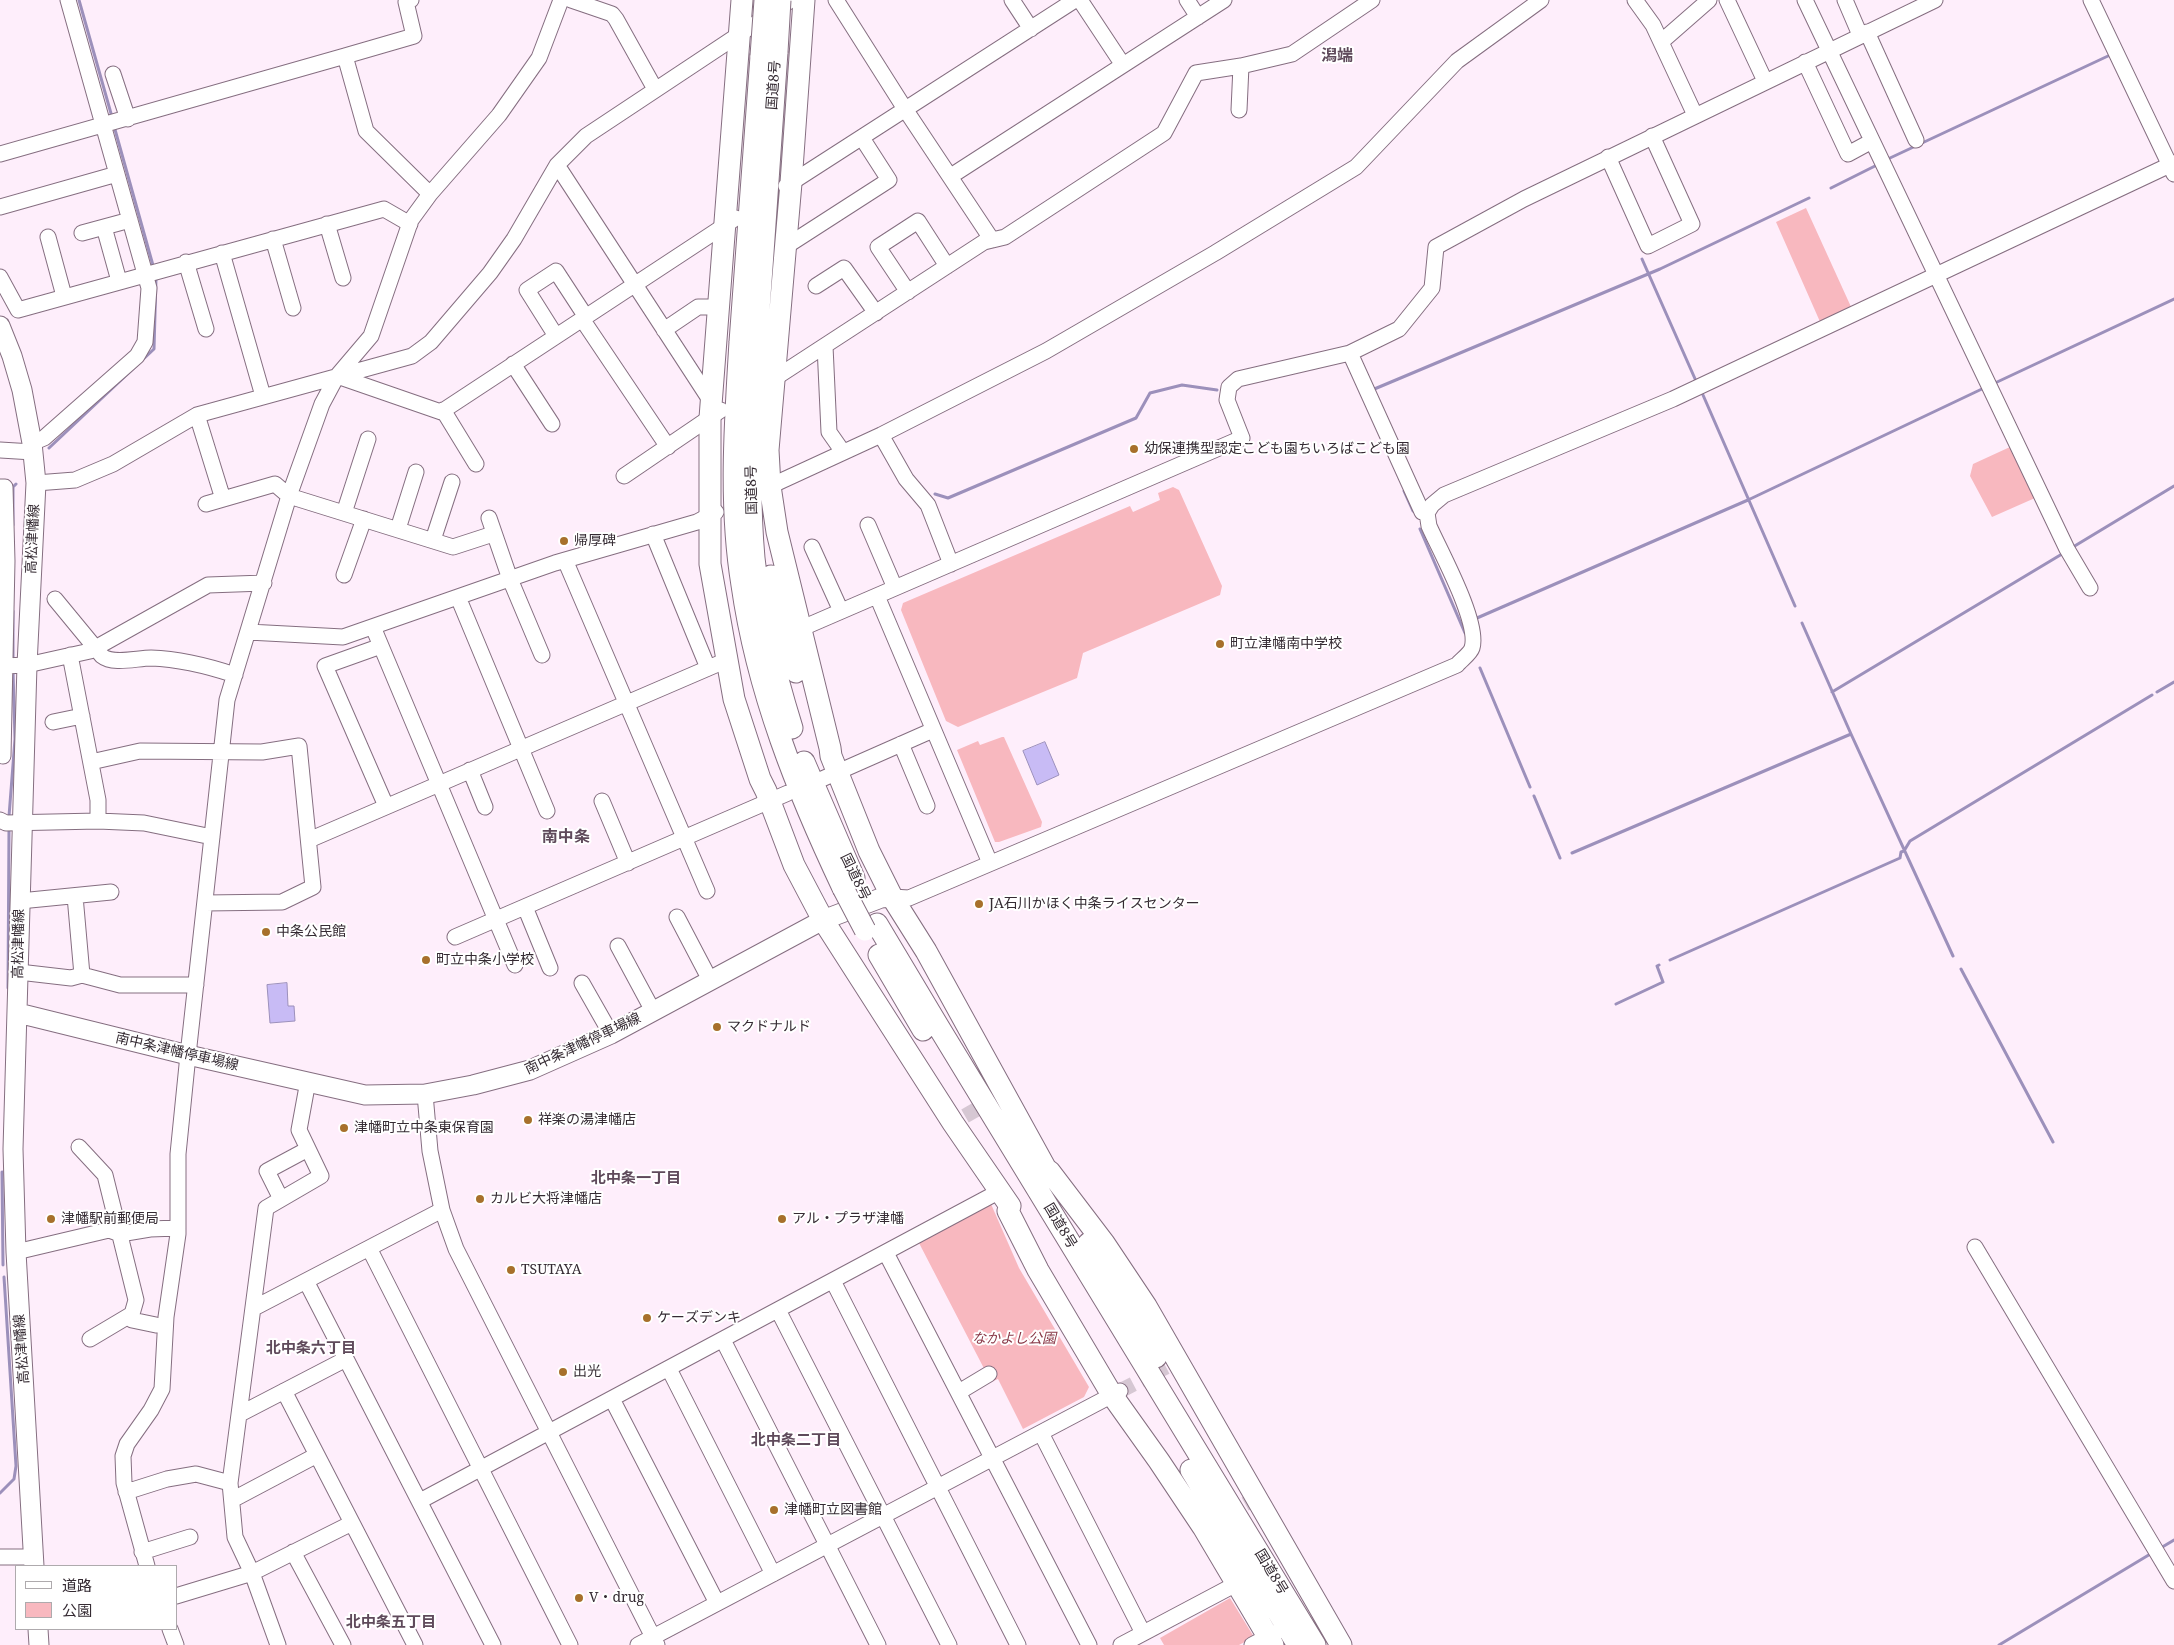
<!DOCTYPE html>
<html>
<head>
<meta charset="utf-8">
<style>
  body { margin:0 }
  #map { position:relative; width:2174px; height:1645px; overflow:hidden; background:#feeefb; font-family:"Noto Serif","Noto Sans JP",serif }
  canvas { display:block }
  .legend { position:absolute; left:15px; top:1565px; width:162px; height:65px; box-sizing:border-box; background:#fff; border:1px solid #aeaaad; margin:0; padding:6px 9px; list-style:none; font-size:15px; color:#352b33 }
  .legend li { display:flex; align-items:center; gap:10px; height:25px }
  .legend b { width:25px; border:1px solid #aeaaad }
</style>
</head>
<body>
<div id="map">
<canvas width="2174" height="1645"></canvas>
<ul class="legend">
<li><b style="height:6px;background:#fff"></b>道路</li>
<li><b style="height:14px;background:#f8b8bf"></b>公園</li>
</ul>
</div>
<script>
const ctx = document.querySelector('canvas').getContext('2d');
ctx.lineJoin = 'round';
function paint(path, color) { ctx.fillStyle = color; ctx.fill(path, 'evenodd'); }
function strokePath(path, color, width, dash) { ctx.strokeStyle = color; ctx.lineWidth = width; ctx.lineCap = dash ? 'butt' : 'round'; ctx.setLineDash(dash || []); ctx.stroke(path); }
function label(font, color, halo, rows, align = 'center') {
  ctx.font = font + ' "Noto Serif","Noto Sans JP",serif'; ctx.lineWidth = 4; ctx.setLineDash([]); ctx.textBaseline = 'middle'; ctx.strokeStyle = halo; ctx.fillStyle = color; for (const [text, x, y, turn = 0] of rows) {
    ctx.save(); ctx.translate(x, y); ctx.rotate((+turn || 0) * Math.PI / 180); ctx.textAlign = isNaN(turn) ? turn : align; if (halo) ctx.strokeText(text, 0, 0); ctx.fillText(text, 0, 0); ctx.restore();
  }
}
const green = new Path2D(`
  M 1806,208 L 1852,309 L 1821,324 L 1776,222 Z
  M 2010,447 L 2035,498 L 1992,517 L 1970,476 L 1973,464 Z
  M 1173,487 L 1179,490 L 1222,586 L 1220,595 L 1083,653 L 1077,678 L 958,727 L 946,721 L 901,610 L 903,603 L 1130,506 L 1133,512 L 1160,500 L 1158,493 Z
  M 1002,737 L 1004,737 L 1042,822 L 1041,827 L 999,842 L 995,842 L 957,750 L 978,741 L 980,745 Z
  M 991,1204 L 1019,1268 L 1089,1387 L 1084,1397 L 1023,1429 L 998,1379 L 991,1382 L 919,1243 Z
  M 1230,1598 L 1254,1637 L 1239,1645 L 1164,1645 L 1160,1638 Z`);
const water = new Path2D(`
  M 1045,742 L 1059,775 L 1037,785 L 1023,751 Z
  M 287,983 L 288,1006 L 294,1006 L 295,1021 L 270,1023 L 267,985 Z`);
const stream = new Path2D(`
  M 79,0 L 112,117
  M 114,126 L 154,269
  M 1890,158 L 2108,56
  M 1831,188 L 1877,165
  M 1642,259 L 1696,381
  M 1995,383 L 2174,299
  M 1372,390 L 1660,269 L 1809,198
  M 1703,395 L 1795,606
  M 49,448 L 154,349 L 156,278
  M 1404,491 L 1413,511
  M 935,494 L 948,498 L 1136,418 L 1150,393 L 1182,385 L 1217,390
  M 13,525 L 13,487 L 16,484
  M 1420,529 L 1465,633
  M 2073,547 L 2174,486
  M 1477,618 L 1748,500 L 1984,388
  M 1802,623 L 1851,734 L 1953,956
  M 13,662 L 13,611
  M 1480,668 L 1530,787
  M 1832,692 L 2062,554
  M 2157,692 L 2174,682
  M 1534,796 L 1560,858
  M 9,816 L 15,739 L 13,671
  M 1572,853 L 1851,734
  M 1670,960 L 1900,858 L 1901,852 L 1904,851 L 1910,841 L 2152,695
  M 1961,969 L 2053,1142
  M 8,988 L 9,828
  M 1616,1004 L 1663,982 L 1657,966 L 1659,965
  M 2,1172 L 3,1265
  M 0,1493 L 14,1479 L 16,1466 L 4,1277
  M 2159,1549 L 2174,1540
  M 1999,1645 L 2152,1553`);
const minorTunnel = new Path2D(`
  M 965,1116 L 993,1100
  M 1120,1391 L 1166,1367
  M 1225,1515 L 1247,1503`);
const minor = new Path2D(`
  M 571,0 L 612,14 L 616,19 L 655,89
  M 836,0 L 905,109 L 992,240
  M 1012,0 L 1031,29
  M 1080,0 L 1123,65
  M 1187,0 L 1198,17
  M 1635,0 L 1653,25 L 1695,115
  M 1727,0 L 1765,81
  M 1805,0 L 2067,549 L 2090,588
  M 1845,0 L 1860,35
  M 2091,0 L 2174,174
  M 1867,32 L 1916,140
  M 1661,42 L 1709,0
  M 345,56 L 414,36 L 406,2 L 411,0
  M 1805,62 L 1848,154 L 1872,141
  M 113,74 L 128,119
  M 1239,110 L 1241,66
  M 0,154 L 345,56 L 366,131 L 430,194
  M 1608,157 L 1648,246 L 1692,224 L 1652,136
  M 557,165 L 712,403
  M 951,176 L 1224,0
  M 786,186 L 1075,0
  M 0,207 L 117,174
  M 327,224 L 343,278
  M 104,227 L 119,281
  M 82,233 L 130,220
  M 48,237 L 64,296
  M 273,239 L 293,308
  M 785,247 L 889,180 L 862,138
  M 222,253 L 263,396
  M 186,262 L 206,329
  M 0,277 L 18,310 L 384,209 L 410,224
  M 816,286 L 844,268 L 876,313
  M 908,292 L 878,247 L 918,221 L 947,266
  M 582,319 L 668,447
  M 664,330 L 698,307 L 720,307
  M 556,336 L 527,290 L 556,271 L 586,317
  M 825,346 L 829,432 L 843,452
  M 1350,353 L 1422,512 L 1427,513
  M 513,364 L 552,424
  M 337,376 L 441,412 L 736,218
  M 769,382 L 984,242 L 1005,237 L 1164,133 L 1196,73 L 1241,66 L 1292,54 L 1372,0
  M 443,410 L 476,464
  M 197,415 L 223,499
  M 881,435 L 906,479 L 928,505 L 951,564
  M 32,443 L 44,438 L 137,356 L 145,342 L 149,288 L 68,0
  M 0,450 L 33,452
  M 624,476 L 721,410
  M 36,483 L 75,480 L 113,464 L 197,415 L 412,356 L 431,342 L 490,273 L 514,239 L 557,165 L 586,136 L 791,0
  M 0,487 L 5,487 L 7,561 L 3,756
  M 766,488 L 881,435 L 1046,351 L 1215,253 L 1356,167 L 1457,61 L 1541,0
  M 206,504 L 275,484 L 289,496 L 453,547 L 493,534
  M 344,513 L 368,439
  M 489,518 L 510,579 L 542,655
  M 868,525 L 895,588
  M 398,529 L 416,472
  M 653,534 L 708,668
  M 433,540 L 452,482
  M 812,547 L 841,611
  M 565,560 L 707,891
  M 344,575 L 364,519
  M 877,596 L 990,863
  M 458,597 L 547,811
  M 55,599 L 102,656 C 113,665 137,658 151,658 C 180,659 208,666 235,675
  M 373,627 L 515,965
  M 800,629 L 1242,438 L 1227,400 L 1229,387 L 1238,379 L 1350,353 L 1399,329 L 1432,288 L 1436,247 L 1524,199 L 1935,0
  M 248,632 L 343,637 L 555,563 L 697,522 L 716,512
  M 381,646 L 325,666 L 386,806
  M 70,655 L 98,800 L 98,821
  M 4,666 L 27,665 L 90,651 L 208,585 L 264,583
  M 53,722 L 82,716
  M 901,744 L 927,806
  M 91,762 L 140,751 L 262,752 L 299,746 L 313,887 L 282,902 L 205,903
  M 470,770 L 485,807
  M 822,779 L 933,730
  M 602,801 L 628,863
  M 0,820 L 6,823 L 98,821 L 144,823 L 212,837
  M 309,840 L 727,660
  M 75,896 L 82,975
  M 892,897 L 909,898 L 1457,665 C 1461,660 1470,654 1472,648 C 1480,623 1440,551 1429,526 L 1427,513 L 1432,505 L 1444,495 L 1673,399 L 2174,163
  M 20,901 L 111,892
  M 525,907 L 550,968
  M 677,917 L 710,980
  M 455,937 L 788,793
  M 618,946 L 653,1011
  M 19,972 L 71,978 L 82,975 L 120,985 L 196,985
  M 582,983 L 611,1034
  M 425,1094 L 430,1151 L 442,1210 L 456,1249 L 657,1645
  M 79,1147 L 105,1175 L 136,1300 L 132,1314 L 90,1339
  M 281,1199 L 267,1171 L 308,1149
  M 1975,1247 L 2174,1581
  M 369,1248 L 570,1645
  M 16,1252 L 109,1230 L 120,1234 L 150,1229 L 178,1228
  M 886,1253 L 1089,1645
  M 306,1281 L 493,1645
  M 833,1281 L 1018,1645
  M 254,1308 L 442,1210
  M 778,1310 L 949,1645
  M 128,1317 L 132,1320 L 156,1325
  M 723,1340 L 878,1645
  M 669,1369 L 773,1574
  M 284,1391 L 415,1645
  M 959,1392 L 989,1374
  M 612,1399 L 717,1603
  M 240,1414 L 346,1359
  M 1041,1433 L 1143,1633
  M 126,1492 L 167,1479 L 196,1474 L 230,1483
  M 232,1500 L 317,1455
  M 420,1501 L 1000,1191
  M 142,1552 L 190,1537
  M 293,1552 L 343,1645
  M 0,1557 L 33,1557
  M 147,1566 L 124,1483 L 123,1456 L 127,1444 L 151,1410 L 162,1389 L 166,1317 L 178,1234 L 178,1154 L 188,1055 L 227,700 L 289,496 L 322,404 L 337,376 L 371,336 L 411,220 L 430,194 L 499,115 L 539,58 L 561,0
  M 176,1596 L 252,1573 L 352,1523
  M 170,1629 L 176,1645
  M 278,1645 L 252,1573 L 235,1537 L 230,1483 L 266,1208 L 321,1176 L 299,1130 L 308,1081
  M 638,1645 L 1120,1391
  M 1121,1645 L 1238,1583
  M 1252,1645 L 1277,1632`);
const major = new Path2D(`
  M 0,326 L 12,356 L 22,390 L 32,443 L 36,483 L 27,665 L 13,1149 L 16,1252 L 34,1566
  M 18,1013 L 188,1055 L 365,1095 L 425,1094 L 473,1085 L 530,1070 L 611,1034 L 823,920 L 881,898 L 892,897
  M 38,1629 L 39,1645`);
const highway = new Path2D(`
  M 742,0 L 710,418 L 710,564 L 734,699 L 760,779 L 766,791 L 794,865 L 823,920 L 953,1123 L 1010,1206 L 1008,1211 L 1038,1270 L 1112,1395 L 1159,1461 L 1203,1527 L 1273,1645
  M 804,0 L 791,183 L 768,450 L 770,486 L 777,532 L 830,748 L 831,756 L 869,851 L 892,897 L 926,951 L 1046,1169 L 1050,1172 L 1104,1243 L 1146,1306 L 1341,1645
  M 777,52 C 770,142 764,233 758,324 C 753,402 747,481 754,558 C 760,616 775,673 792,728
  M 761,56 C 754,152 747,247 740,342 C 735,423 729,505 742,585 C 757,691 797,791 843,888
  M 771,576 L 796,672
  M 804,762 L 854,878
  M 877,924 L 938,1026 L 1315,1645
  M 879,955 L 923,1030
  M 1089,1243 L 1156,1357
  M 1191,1470 L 1298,1645`);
const highwayBridge = new Path2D(`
  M 777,52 L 780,0
  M 761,56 L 765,0
  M 843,888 L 865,930`);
const markers = [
  [1134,449,5,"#a7702b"],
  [564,541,5,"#a7702b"],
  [1220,644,5,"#a7702b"],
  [979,904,5,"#a7702b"],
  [266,932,5,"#a7702b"],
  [426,960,5,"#a7702b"],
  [717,1027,5,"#a7702b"],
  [528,1120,5,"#a7702b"],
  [344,1128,5,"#a7702b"],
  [480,1199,5,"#a7702b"],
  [51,1219,5,"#a7702b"],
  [782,1219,5,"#a7702b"],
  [511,1270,5,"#a7702b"],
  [647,1318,5,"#a7702b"],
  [563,1372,5,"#a7702b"],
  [774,1510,5,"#a7702b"],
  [579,1598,5,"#a7702b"]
];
const streetNames = [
  ["国道8号",774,85,-86],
  ["国道8号",752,490,-91],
  ["高松津幡線",33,539,-87],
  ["国道8号",855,877,64],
  ["高松津幡線",19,944,-89],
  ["南中条津幡停車場線",583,1044,-25],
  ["南中条津幡停車場線",177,1052,13],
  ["国道8号",1060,1226,59],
  ["高松津幡線",22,1349,-94],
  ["国道8号",1271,1572,59]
];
const poiNames = [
  ["幼保連携型認定こども園ちいろばこども園",1144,449],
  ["帰厚碑",574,541],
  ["町立津幡南中学校",1230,644],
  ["JA石川かほく中条ライスセンター",989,904],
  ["中条公民館",276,932],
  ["町立中条小学校",436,960],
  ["マクドナルド",727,1027],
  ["祥楽の湯津幡店",538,1120],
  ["津幡町立中条東保育園",354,1128],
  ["カルビ大将津幡店",490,1199],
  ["津幡駅前郵便局",61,1219],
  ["アル・プラザ津幡",792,1219],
  ["TSUTAYA",521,1270],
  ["ケーズデンキ",657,1318],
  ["出光",573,1372],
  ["津幡町立図書館",784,1510],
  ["V・drug",589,1598]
];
const parkNames = [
  ["なかよし公園",1014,1339]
];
const neighbourhoodNames = [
  ["北中条一丁目",636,1179],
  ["北中条六丁目",311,1349],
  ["北中条二丁目",796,1441],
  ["北中条五丁目",391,1623]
];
const quarterNames = [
  ["潟端",1337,56],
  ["南中条",566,837]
];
paint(green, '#f8b8bf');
paint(water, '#c8bbf5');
strokePath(water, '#9c90bb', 1);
strokePath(stream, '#9c90bb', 3);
strokePath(minorTunnel, '#d6c7d3', 15, [15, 8]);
strokePath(minor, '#856e80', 17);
strokePath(major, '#856e80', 21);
strokePath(highway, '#856e80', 23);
strokePath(minor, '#fff', 15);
strokePath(major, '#fff', 19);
strokePath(highway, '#fff', 21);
strokePath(highwayBridge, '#856e80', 23, []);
strokePath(highwayBridge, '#fff', 21);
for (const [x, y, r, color] of markers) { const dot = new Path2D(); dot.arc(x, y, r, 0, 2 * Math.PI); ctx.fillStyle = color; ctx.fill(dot); strokePath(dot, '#fff', 2); }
label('14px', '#352b33', '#fff', streetNames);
label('14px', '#352b33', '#fff', poiNames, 'left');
label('italic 14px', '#893847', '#fff', parkNames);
label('bold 15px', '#5f4a5b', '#fff', neighbourhoodNames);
label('bold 16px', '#5f4a5b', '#fff', quarterNames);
</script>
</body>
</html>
